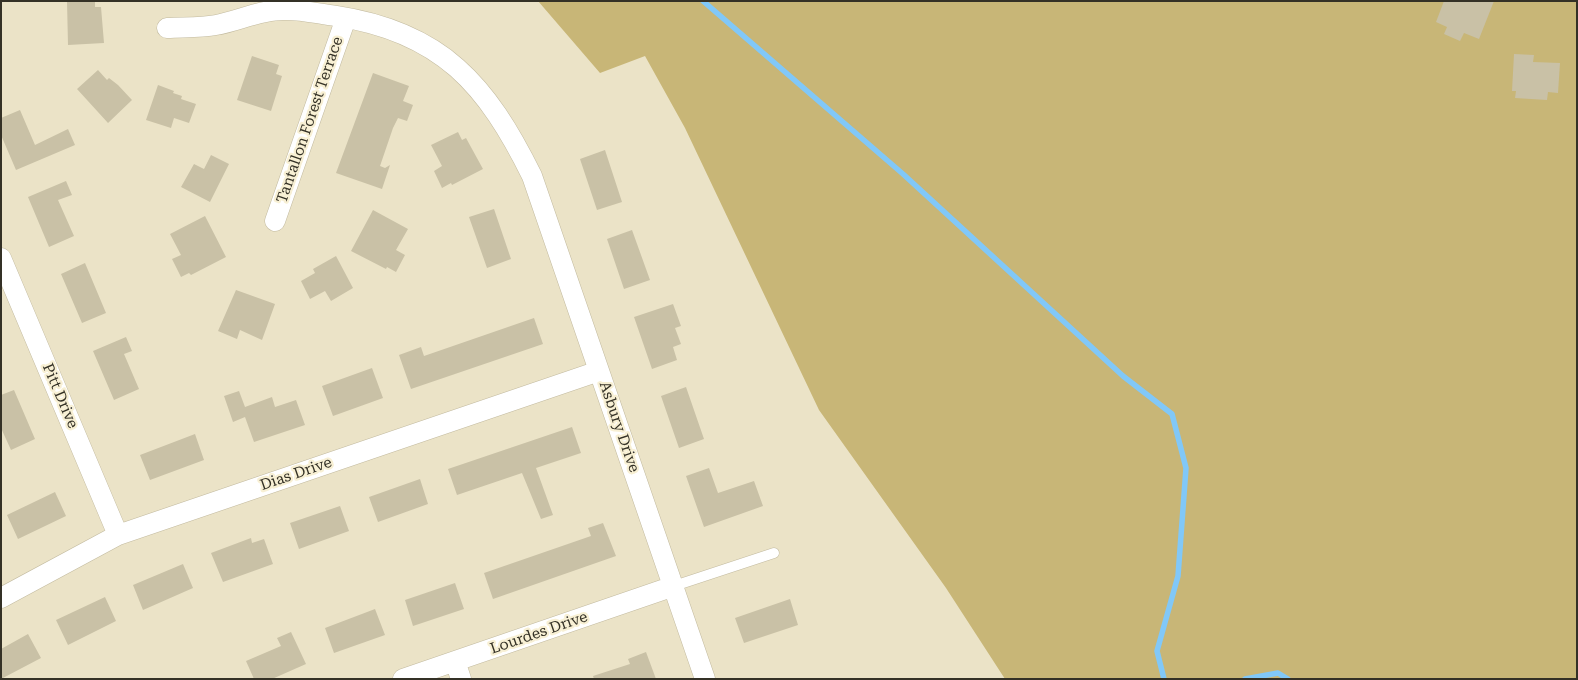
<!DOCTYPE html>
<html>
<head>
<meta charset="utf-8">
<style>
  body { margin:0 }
  #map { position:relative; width:1578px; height:680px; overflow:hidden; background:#ebe3c7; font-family:"Roboto Serif",serif }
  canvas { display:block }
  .frame { position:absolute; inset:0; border:2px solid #343126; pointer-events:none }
</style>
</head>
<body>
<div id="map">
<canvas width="1578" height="680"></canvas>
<div class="frame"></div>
</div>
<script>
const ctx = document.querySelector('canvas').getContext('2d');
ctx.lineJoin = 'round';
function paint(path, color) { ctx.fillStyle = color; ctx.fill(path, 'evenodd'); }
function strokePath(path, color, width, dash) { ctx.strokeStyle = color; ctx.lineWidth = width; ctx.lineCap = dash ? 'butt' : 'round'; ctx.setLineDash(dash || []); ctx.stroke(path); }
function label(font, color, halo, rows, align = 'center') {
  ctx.font = font + ' "Roboto Serif",serif'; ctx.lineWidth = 4.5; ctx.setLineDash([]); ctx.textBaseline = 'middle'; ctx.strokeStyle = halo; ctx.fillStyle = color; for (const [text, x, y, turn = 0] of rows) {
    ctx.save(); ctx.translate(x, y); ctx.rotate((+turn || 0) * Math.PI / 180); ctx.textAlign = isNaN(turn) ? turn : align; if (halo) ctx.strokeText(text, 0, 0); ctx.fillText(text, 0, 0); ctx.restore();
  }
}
const green = new Path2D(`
  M 538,1 L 1577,1 L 1577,679 L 1005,679 L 946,588 L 819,410 L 685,128 L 645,56 L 600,73 Z`);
const stream = new Path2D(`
  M 703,1 L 903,174 L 1123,376 L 1172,414 L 1186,468 L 1178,576 L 1157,651 L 1164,679
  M 1245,679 L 1278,673 L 1288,679`);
const building = new Path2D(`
  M 67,1 L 95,1 L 95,7 L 101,7 L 104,43 L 68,45 Z
  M 1444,1 L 1494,1 L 1479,39 L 1464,33 L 1460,41 L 1444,34 L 1447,27 L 1436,22 Z
  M 1514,54 L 1534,55 L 1533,62 L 1560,63 L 1558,93 L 1548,92 L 1547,100 L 1515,98 L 1516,91 L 1512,91 Z
  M 252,56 L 279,65 L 276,74 L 282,76 L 271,111 L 237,100 Z
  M 98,70 L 107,80 L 109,78 L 118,85 L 132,100 L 108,123 L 77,89 Z
  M 373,73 L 409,86 L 403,101 L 413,105 L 407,121 L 398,118 L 393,128 L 380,166 L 385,168 L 390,165 L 382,189 L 336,173 Z
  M 158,85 L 174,91 L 173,93 L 182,96 L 181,99 L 196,104 L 189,123 L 174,118 L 171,128 L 146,120 Z
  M 20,110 L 35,145 L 68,129 L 75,145 L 16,170 L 1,135 L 1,118 Z
  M 458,132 L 462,140 L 466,138 L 483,169 L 452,185 L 451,183 L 442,188 L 434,171 L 442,166 L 431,145 Z
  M 605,150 L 622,202 L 597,210 L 580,159 Z
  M 211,155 L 229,164 L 210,202 L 181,187 L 194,164 L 204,169 Z
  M 66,181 L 72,195 L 58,200 L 74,236 L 49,247 L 28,197 Z
  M 494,209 L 511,259 L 487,268 L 469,217 Z
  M 373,210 L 408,229 L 396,250 L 405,255 L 396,272 L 387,267 L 386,269 L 351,251 Z
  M 205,216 L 226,257 L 191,275 L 189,273 L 181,277 L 172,259 L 181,255 L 170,234 Z
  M 632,230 L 650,280 L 624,289 L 607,239 Z
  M 336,256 L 353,288 L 331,301 L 325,291 L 310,299 L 301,281 L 315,273 L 313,269 Z
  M 85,263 L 106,313 L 82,323 L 61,274 Z
  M 236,290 L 275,304 L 262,340 L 240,330 L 237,339 L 218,331 Z
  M 673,304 L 681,326 L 675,328 L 681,344 L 673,347 L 677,360 L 652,369 L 634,317 Z
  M 534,318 L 543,344 L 411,389 L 399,355 L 421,347 L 424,356 Z
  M 126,337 L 132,351 L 124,354 L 139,389 L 114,400 L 93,351 Z
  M 372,368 L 383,398 L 333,416 L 322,386 Z
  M 686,387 L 704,439 L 679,448 L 661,396 Z
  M 14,390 L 35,439 L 11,450 L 1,428 L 1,395 Z
  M 239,391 L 245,407 L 272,397 L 275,407 L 296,400 L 305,425 L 254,442 L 245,417 L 233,422 L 224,396 Z
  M 572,427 L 581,453 L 536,468 L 553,515 L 541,519 L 522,473 L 457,495 L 448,469 Z
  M 195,434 L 204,460 L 150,480 L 140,455 Z
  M 709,468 L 718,493 L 754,481 L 763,506 L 704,527 L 686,476 Z
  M 420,479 L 428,504 L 378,522 L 369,497 Z
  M 55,492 L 66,516 L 18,539 L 7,515 Z
  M 340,506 L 349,531 L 299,549 L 290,523 Z
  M 603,523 L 616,556 L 493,599 L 484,573 L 591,536 L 588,528 Z
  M 251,538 L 252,543 L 264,539 L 273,564 L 223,582 L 211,553 Z
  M 183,564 L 193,588 L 143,610 L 133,585 Z
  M 455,583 L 464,609 L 413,626 L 405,600 Z
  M 105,597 L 116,621 L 68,645 L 56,620 Z
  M 790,599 L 798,625 L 744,643 L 735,618 Z
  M 375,609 L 385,635 L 334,653 L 325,628 Z
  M 291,632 L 306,664 L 272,679 L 254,679 L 246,661 L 281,646 L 277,638 Z
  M 28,634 L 41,658 L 1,679 L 1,649 Z
  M 646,652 L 656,679 L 594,679 L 593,676 L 630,664 L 628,659 Z`);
const service = new Path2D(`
  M 674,586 L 774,553`);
const minor = new Path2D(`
  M 167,28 C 183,27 200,28 216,25 C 238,21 260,10 283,10 C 300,9 319,14 336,16 C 442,32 487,85 532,176 L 705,679
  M 275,221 L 346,18
  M 1,258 L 118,535
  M 1,598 L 118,535 L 599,371
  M 455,661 L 461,679
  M 403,679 L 674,586`);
const streetNames = [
  ["Tantallon Forest Terrace",310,120,-71],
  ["Pitt Drive",60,396,67],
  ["Asbury Drive",619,427,71],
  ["Dias Drive",296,474,-19],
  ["Lourdes Drive",539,633,-19]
];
paint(green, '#c8b677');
strokePath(stream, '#81c8f8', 5.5);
paint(building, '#c9c1a6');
strokePath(service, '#c2ba9f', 11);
strokePath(minor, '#c2ba9f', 21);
strokePath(service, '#fff', 10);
strokePath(minor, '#fff', 20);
label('15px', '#343126', '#f8f0d4', streetNames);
</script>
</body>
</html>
